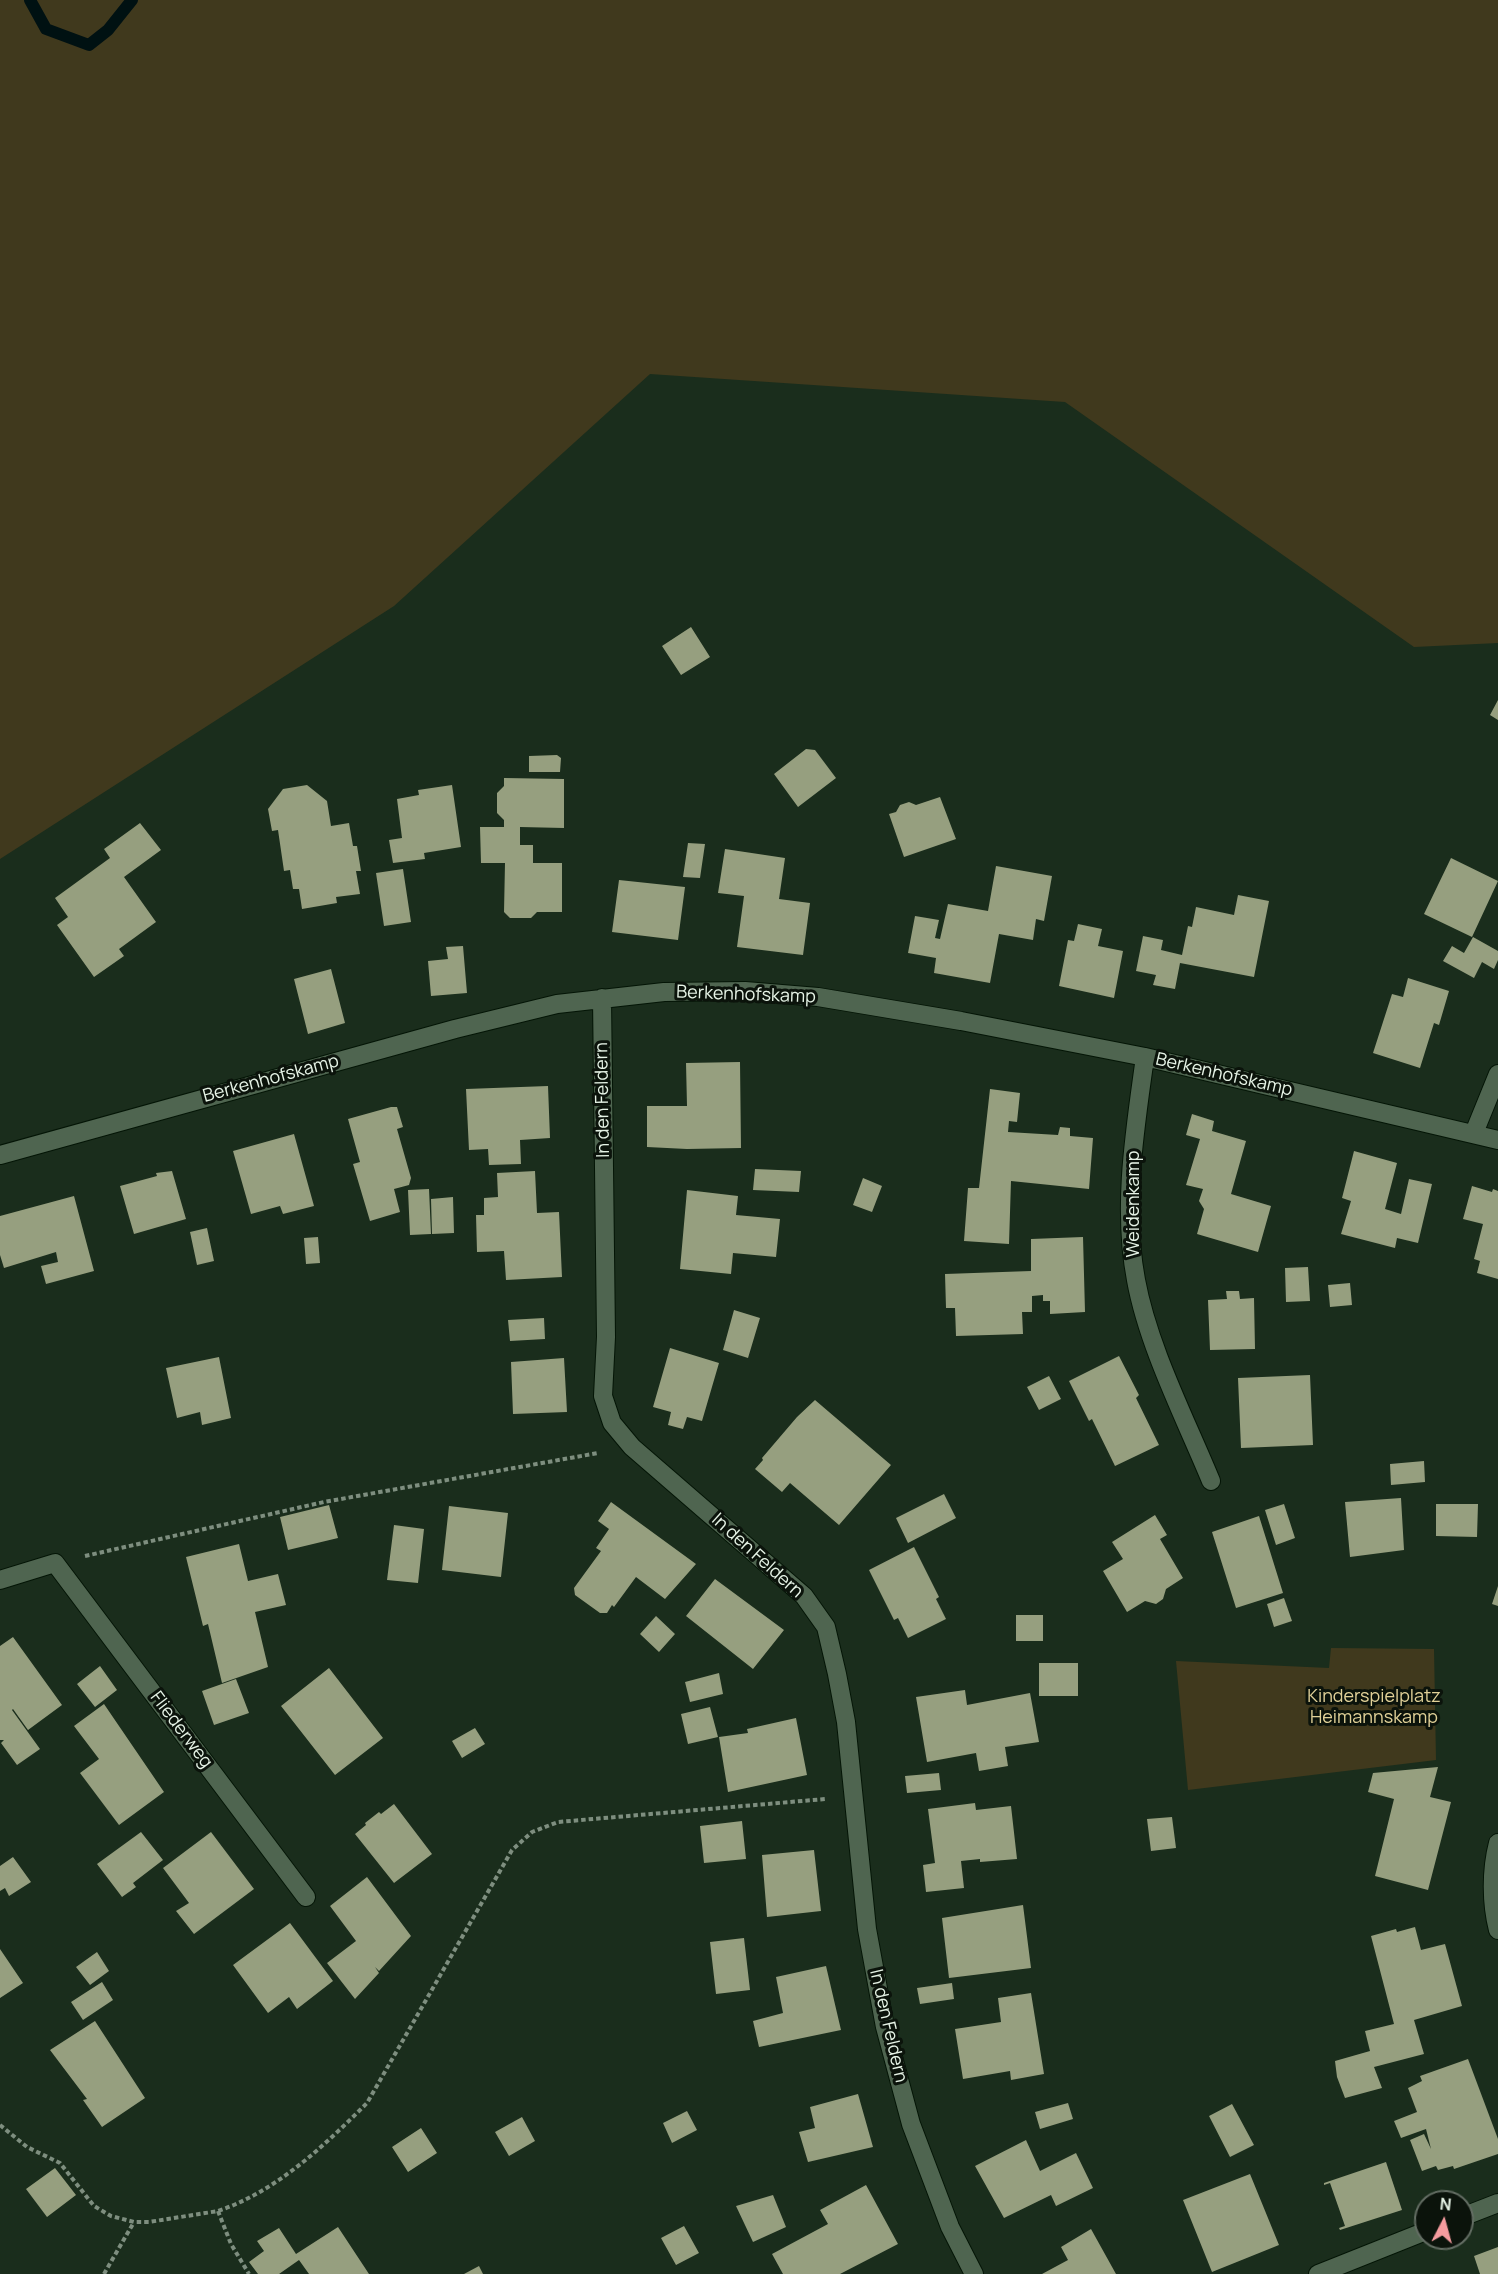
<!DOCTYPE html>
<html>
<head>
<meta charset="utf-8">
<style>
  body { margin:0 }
  #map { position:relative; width:1498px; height:2274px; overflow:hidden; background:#1a2d1c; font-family:Manrope,sans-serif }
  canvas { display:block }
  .north { position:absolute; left:1414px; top:2190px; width:60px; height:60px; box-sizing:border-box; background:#0b130b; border:2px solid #636d63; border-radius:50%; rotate:6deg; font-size:16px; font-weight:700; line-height:24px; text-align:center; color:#e6f3e6 }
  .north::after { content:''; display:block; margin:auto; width:21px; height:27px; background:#f59b9e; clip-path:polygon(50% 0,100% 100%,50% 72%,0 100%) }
</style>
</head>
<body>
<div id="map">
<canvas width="1498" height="2274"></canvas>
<div class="north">N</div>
</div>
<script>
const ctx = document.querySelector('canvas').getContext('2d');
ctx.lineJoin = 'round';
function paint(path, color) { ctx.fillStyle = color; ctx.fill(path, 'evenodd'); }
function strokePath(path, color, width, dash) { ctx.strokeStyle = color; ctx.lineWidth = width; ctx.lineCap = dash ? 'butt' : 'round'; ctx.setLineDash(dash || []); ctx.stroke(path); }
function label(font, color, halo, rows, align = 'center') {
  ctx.font = font + ' Manrope,sans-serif'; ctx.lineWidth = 6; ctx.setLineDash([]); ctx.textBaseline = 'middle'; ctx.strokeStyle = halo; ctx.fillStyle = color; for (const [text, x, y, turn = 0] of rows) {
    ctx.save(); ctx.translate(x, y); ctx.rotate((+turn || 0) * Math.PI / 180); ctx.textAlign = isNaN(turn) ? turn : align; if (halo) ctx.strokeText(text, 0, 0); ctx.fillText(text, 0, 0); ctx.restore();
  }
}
const green = new Path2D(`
  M 0,0 L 1498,0 L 1498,643 L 1414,647 L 1065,402 L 650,374 L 394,606 L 0,859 Z
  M 1331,1648 L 1434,1649 L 1436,1760 L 1188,1790 L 1176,1661 L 1329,1668 Z`);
const stream = new Path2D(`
  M 30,0 L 46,29 L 89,45 L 108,30 L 132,0`);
const building = new Path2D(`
  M 691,627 L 710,657 L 681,675 L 662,646 Z
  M 1498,700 L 1498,720 L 1490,715 Z
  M 806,749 L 815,750 L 836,778 L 798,807 L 774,774 Z
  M 557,755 L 561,758 L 560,772 L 529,772 L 529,756 Z
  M 504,778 L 564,779 L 564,828 L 520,827 L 520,845 L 533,845 L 533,863 L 562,863 L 562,912 L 537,912 L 531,918 L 510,918 L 504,912 L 505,863 L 481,863 L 480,827 L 504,827 L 504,820 L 497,813 L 497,793 L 504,786 Z
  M 307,785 L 327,801 L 331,826 L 349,823 L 353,846 L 357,846 L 361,871 L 356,871 L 360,894 L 336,897 L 337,903 L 302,909 L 299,889 L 293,889 L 290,870 L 284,871 L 278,830 L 272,831 L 268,809 L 283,789 Z
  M 452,785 L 461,847 L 424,853 L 425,859 L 393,863 L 389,840 L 402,838 L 397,799 L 419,795 L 418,790 Z
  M 940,797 L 956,839 L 904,857 L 889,814 L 896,812 L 900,805 L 909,802 L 916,805 Z
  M 140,823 L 161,850 L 124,877 L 156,922 L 119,949 L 124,956 L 94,977 L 57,925 L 68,917 L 55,898 L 110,858 L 104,849 Z
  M 688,843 L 705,844 L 700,878 L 683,877 Z
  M 725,849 L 785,858 L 779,899 L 810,903 L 803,955 L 737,947 L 744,896 L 718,893 Z
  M 1451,858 L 1498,881 L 1472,937 L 1424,914 Z
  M 996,866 L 1052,876 L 1044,921 L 1036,919 L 1033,940 L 999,934 L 990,983 L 934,973 L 936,958 L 908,953 L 915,916 L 939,920 L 935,938 L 940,939 L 948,904 L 988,911 Z
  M 403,869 L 411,922 L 384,926 L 376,873 Z
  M 619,880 L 685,887 L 678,940 L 612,932 Z
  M 1238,895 L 1269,901 L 1254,977 L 1180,963 L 1175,989 L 1153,985 L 1156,975 L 1136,971 L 1143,936 L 1163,940 L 1161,950 L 1182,955 L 1188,926 L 1192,927 L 1196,907 L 1234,915 Z
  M 1078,924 L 1102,929 L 1098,946 L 1123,951 L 1114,998 L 1059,986 L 1068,940 L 1074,941 Z
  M 1473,937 L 1498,951 L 1498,960 L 1494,969 L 1482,962 L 1474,978 L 1443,961 L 1452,946 L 1464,953 Z
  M 463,946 L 467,993 L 431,996 L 428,961 L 448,959 L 446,947 Z
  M 331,969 L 345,1023 L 308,1034 L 294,979 Z
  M 1408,978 L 1449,991 L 1439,1025 L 1434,1023 L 1420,1068 L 1373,1053 L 1392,994 L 1403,997 Z
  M 740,1062 L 741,1148 L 687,1149 L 647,1147 L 647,1106 L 687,1106 L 686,1063 Z
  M 548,1086 L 550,1138 L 520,1140 L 521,1164 L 489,1165 L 488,1149 L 469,1150 L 466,1089 Z
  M 990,1089 L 1020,1093 L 1017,1122 L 1009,1121 L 1008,1132 L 1058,1135 L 1060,1127 L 1070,1128 L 1070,1136 L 1093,1138 L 1089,1189 L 1011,1181 L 1009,1244 L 964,1241 L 968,1188 L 979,1188 Z
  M 391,1107 L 397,1107 L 403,1127 L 397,1129 L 411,1178 L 409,1185 L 394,1189 L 400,1212 L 370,1221 L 353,1164 L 360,1162 L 348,1119 Z
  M 1192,1114 L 1214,1121 L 1212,1131 L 1246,1141 L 1231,1194 L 1271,1206 L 1258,1252 L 1197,1234 L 1204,1209 L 1199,1201 L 1203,1189 L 1186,1185 L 1200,1139 L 1186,1135 Z
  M 294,1134 L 314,1206 L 283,1214 L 280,1206 L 251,1214 L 233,1151 Z
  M 1354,1151 L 1397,1163 L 1385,1209 L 1401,1214 L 1409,1179 L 1432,1184 L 1418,1243 L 1397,1238 L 1395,1248 L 1341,1234 L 1351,1201 L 1342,1198 Z
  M 755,1169 L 801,1171 L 799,1192 L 753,1190 Z
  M 172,1171 L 186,1219 L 134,1234 L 120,1186 L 157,1176 L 156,1173 Z
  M 535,1171 L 537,1213 L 559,1212 L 562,1277 L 506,1280 L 504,1251 L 477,1252 L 476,1215 L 484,1215 L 484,1198 L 498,1197 L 497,1173 Z
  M 863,1178 L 882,1186 L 872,1212 L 853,1205 Z
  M 1472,1186 L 1492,1192 L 1493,1189 L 1498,1191 L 1498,1279 L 1477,1273 L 1480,1261 L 1474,1259 L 1483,1224 L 1463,1219 Z
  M 429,1189 L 431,1234 L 410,1235 L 408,1190 Z
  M 687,1190 L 738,1196 L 736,1215 L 780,1219 L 776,1257 L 733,1253 L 731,1274 L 680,1269 Z
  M 74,1196 L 94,1271 L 46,1284 L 41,1266 L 58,1262 L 56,1252 L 4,1268 L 0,1255 L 0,1216 Z
  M 453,1197 L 454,1233 L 432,1234 L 431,1199 Z
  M 207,1228 L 214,1261 L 197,1265 L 190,1232 Z
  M 318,1237 L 320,1263 L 306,1264 L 304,1238 Z
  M 1083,1237 L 1085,1312 L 1050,1314 L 1050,1301 L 1043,1301 L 1043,1295 L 1032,1296 L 1032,1312 L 1022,1312 L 1023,1334 L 956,1336 L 955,1308 L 946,1308 L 945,1274 L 1031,1271 L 1031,1239 Z
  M 1308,1267 L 1310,1301 L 1286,1302 L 1285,1268 Z
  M 1350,1283 L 1352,1305 L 1330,1307 L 1328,1285 Z
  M 1226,1291 L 1239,1291 L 1240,1299 L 1254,1298 L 1255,1349 L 1210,1350 L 1208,1300 L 1227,1299 Z
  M 734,1310 L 760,1318 L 748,1358 L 723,1350 Z
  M 544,1318 L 545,1339 L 510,1341 L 508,1320 Z
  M 670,1348 L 719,1363 L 702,1421 L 687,1417 L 683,1429 L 668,1425 L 671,1412 L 653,1407 Z
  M 1119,1356 L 1139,1395 L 1136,1398 L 1159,1445 L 1115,1466 L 1092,1419 L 1089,1421 L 1069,1381 Z
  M 219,1357 L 231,1418 L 202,1425 L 200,1412 L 177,1418 L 166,1368 Z
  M 564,1358 L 567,1412 L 513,1414 L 511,1362 Z
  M 1310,1375 L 1313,1445 L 1241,1448 L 1238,1378 Z
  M 1049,1376 L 1061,1399 L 1039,1410 L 1027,1387 Z
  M 815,1400 L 891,1465 L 839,1525 L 790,1483 L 782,1492 L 755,1469 L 763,1460 L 762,1458 L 797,1417 Z
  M 1424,1461 L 1425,1482 L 1391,1485 L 1390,1464 Z
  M 944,1494 L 956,1518 L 908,1543 L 896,1518 Z
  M 1401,1498 L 1404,1550 L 1350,1557 L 1345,1502 Z
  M 611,1502 L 696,1564 L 665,1599 L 636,1577 L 614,1607 L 612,1605 L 607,1613 L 600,1613 L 575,1595 L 574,1588 L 601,1551 L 596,1548 L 609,1529 L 598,1521 Z
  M 1284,1504 L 1295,1538 L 1276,1545 L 1265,1510 Z
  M 1436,1504 L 1478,1504 L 1477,1537 L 1436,1536 Z
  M 329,1505 L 338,1538 L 288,1550 L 280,1517 Z
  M 449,1506 L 508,1513 L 501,1577 L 442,1570 Z
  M 1155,1515 L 1167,1535 L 1160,1539 L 1183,1578 L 1166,1589 L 1163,1599 L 1156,1604 L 1145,1601 L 1127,1612 L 1103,1571 L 1123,1559 L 1112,1542 Z
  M 1259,1516 L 1283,1593 L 1236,1608 L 1212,1532 Z
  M 394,1525 L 424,1529 L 418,1583 L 387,1580 Z
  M 239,1544 L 248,1581 L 278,1574 L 286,1605 L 255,1612 L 268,1667 L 222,1683 L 208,1624 L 203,1626 L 186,1557 Z
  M 914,1547 L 939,1597 L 936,1599 L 946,1619 L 908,1638 L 898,1618 L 894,1620 L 869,1570 Z
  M 715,1579 L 784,1630 L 753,1669 L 686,1616 Z
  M 1498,1586 L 1498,1606 L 1492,1604 Z
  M 1284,1598 L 1292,1621 L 1274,1627 L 1267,1604 Z
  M 1016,1615 L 1043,1615 L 1043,1641 L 1016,1641 Z
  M 656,1616 L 675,1634 L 659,1652 L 640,1634 Z
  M 13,1637 L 62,1705 L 28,1730 L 13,1709 L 12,1710 L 40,1749 L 17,1765 L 1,1743 L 4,1740 L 0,1740 L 0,1646 Z
  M 1039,1663 L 1078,1663 L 1078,1696 L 1039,1696 Z
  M 100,1666 L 117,1690 L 95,1707 L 77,1684 Z
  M 329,1668 L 383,1738 L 335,1775 L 281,1706 Z
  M 719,1673 L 723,1694 L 690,1702 L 685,1682 Z
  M 236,1679 L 249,1713 L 214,1725 L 202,1691 Z
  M 965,1690 L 967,1705 L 1030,1693 L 1039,1742 L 1005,1747 L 1008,1766 L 979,1771 L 976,1753 L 927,1762 L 916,1697 Z
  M 104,1704 L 164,1792 L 119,1825 L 80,1773 L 99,1759 L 74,1726 Z
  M 710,1707 L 718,1737 L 688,1744 L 681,1714 Z
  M 796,1718 L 807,1775 L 728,1792 L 719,1737 L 748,1733 L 747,1729 Z
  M 475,1728 L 485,1744 L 462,1758 L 452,1741 Z
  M 1438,1767 L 1430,1797 L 1451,1802 L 1428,1890 L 1375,1876 L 1394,1799 L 1368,1792 L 1373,1773 Z
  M 939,1773 L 941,1790 L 907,1793 L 905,1776 Z
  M 975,1803 L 976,1810 L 1011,1806 L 1017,1859 L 980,1862 L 980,1859 L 961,1861 L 964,1888 L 926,1892 L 923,1865 L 935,1863 L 928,1809 Z
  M 394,1804 L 432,1854 L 394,1883 L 355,1834 L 366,1825 L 365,1823 L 379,1812 L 381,1814 Z
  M 1172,1817 L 1176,1848 L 1151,1851 L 1147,1819 Z
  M 742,1821 L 746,1859 L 704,1863 L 700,1826 Z
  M 141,1832 L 163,1860 L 133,1883 L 136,1887 L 122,1897 L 97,1864 Z
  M 211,1832 L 254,1889 L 194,1934 L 176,1911 L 189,1903 L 163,1868 Z
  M 814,1850 L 821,1911 L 767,1917 L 762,1855 Z
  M 13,1857 L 31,1882 L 9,1896 L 5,1888 L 0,1891 L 0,1866 Z
  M 367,1877 L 411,1936 L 379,1971 L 375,1967 L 379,1973 L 355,1999 L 327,1963 L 356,1941 L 330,1906 Z
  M 1023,1905 L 1031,1968 L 949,1978 L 942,1918 Z
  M 290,1923 L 333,1981 L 297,2009 L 289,1997 L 268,2013 L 233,1965 Z
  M 1415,1927 L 1421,1950 L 1445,1944 L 1462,2006 L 1414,2020 L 1424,2054 L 1374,2067 L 1382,2088 L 1345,2098 L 1337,2077 L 1335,2061 L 1370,2051 L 1365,2031 L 1394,2024 L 1371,1936 L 1396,1929 L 1397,1932 Z
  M 744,1938 L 750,1990 L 716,1994 L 710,1942 Z
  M 0,1949 L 23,1983 L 0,1998 Z
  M 97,1952 L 109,1971 L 90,1985 L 76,1967 Z
  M 826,1966 L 841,2030 L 759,2047 L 753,2021 L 783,2013 L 776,1977 Z
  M 102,1982 L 113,2000 L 83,2020 L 71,2002 Z
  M 952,1983 L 954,1999 L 920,2004 L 917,1988 Z
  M 1031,1993 L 1044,2074 L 1011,2080 L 1010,2071 L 963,2079 L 955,2029 L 1001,2022 L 998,1998 Z
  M 95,2021 L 145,2098 L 102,2127 L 83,2100 L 87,2099 L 50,2050 Z
  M 1468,2059 L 1498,2139 L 1498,2154 L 1454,2169 L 1453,2166 L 1438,2170 L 1436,2166 L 1422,2171 L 1410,2140 L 1424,2134 L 1431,2149 L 1426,2129 L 1401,2138 L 1394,2121 L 1417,2112 L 1408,2088 L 1422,2081 L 1420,2076 Z
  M 858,2094 L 873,2147 L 808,2162 L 799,2132 L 815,2128 L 810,2107 Z
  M 1068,2103 L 1073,2119 L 1040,2129 L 1035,2112 Z
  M 1232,2104 L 1254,2145 L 1230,2157 L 1209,2116 Z
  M 687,2111 L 697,2130 L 672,2143 L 663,2123 Z
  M 522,2117 L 535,2141 L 509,2156 L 495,2132 Z
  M 421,2128 L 437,2153 L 408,2172 L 392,2147 Z
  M 1026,2140 L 1040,2171 L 1076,2153 L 1093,2188 L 1056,2206 L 1051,2195 L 1004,2218 L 975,2166 Z
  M 1386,2162 L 1402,2210 L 1340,2230 L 1339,2228 L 1345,2226 L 1330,2183 L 1324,2185 L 1324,2183 Z
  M 55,2168 L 76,2195 L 47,2217 L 26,2189 Z
  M 1250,2174 L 1279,2245 L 1212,2272 L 1183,2200 Z
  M 866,2185 L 898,2244 L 840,2274 L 783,2274 L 772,2254 L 828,2224 L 820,2210 Z
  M 773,2195 L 786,2227 L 753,2242 L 736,2206 Z
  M 684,2226 L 699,2253 L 676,2265 L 661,2238 Z
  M 338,2227 L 369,2274 L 309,2274 L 299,2260 L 279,2274 L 258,2274 L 249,2262 L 264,2251 L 257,2241 L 279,2228 L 296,2254 Z
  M 1091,2229 L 1116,2274 L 1042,2274 L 1068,2260 L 1061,2247 Z
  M 1498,2247 L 1498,2274 L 1480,2274 L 1474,2256 Z
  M 479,2266 L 483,2274 L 464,2274 Z`);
const path = new Path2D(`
  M 85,1556 L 324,1502 L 598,1453
  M 0,2125 L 27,2147 L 60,2163 L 94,2206 L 111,2216 L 134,2222 L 149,2222 L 218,2211 C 277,2191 324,2146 367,2103 L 512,1850 L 532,1832 L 558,1822 L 825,1799
  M 218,2211 L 231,2244 L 249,2274
  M 104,2274 L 134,2222`);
const street = new Path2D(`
  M 602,998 L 606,1337 L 603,1396 L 612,1423 L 632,1447 L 804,1596 L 826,1627 L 837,1674 L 846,1722 L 867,1929 L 885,2027 L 911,2124 L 950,2227 L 974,2274
  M 1145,1057 C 1135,1130 1122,1206 1136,1280 C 1148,1346 1185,1418 1211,1481
  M 1474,1133 L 1498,1074
  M 0,1155 L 455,1029 L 557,1004 L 664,992 L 745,991 L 818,997 L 961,1021 L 1145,1057 L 1498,1140
  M 0,1580 L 55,1563 L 306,1897
  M 1498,1843 C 1491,1870 1491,1903 1498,1930
  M 1462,2217 L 1498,2203
  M 1318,2274 L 1426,2231`);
const streetNames = [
  ["Berkenhofskamp",746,995,2],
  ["Berkenhofskamp",1224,1075,13],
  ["Berkenhofskamp",271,1079,-15],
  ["In den Feldern",603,1100,-91],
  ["Weidenkamp",1134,1204,-90],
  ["In den Feldern",757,1556,42],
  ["Fliederweg",181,1730,53],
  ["In den Feldern",888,2026,77]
];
const parkNames = [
  ["Kinderspielplatz",1374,1697],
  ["Heimannskamp",1374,1718]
];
paint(green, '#40391d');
strokePath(stream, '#001112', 12);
paint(building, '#969f7f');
strokePath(street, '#041506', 20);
strokePath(path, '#7e8e7f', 4, [4.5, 3]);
strokePath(street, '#4f6550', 18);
label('18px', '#e6f3e6', '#0b130b', streetNames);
label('18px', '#e1d198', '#0b130b', parkNames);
</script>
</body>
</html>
